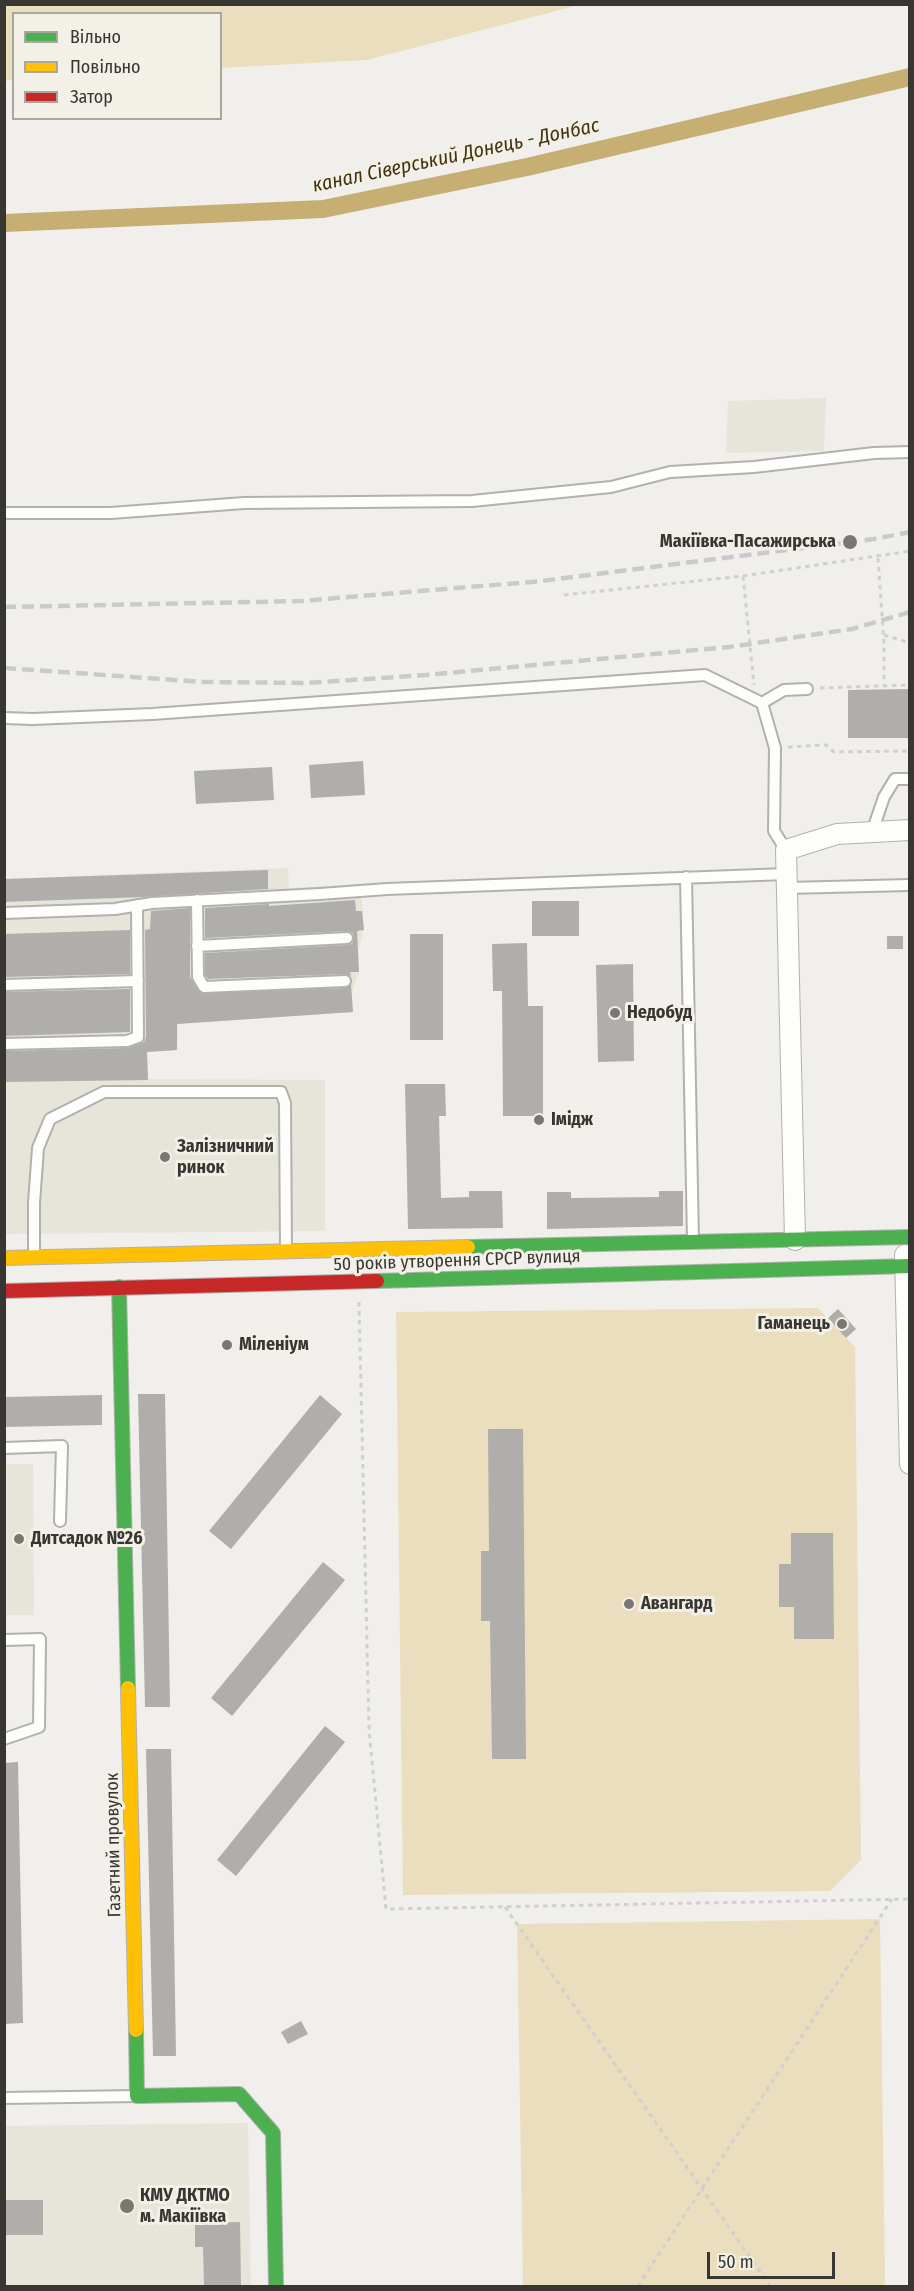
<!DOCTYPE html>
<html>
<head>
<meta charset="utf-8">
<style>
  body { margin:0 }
  #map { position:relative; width:914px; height:2291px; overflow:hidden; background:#f0efeb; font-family:"Fira Sans Condensed",sans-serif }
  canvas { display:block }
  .frame { position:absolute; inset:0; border:6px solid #383633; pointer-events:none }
  .legend { position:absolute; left:12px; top:12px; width:210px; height:108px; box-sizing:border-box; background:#f3f0e8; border:2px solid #a8a6a0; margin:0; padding:8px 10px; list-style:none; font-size:18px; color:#383633 }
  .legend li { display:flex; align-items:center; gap:12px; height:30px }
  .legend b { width:30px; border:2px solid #a8a6a0 }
  .scale { position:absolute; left:707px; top:2252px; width:128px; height:27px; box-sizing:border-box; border:3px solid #383633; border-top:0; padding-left:8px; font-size:18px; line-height:21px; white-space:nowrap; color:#383633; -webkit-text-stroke:4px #f3f0e8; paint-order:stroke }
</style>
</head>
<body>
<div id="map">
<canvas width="914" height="2291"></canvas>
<div class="frame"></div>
<ul class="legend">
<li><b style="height:8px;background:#4caf50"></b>Вільно</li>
<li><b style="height:8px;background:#ffc107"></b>Повільно</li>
<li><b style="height:8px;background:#c62828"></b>Затор</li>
</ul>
<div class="scale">50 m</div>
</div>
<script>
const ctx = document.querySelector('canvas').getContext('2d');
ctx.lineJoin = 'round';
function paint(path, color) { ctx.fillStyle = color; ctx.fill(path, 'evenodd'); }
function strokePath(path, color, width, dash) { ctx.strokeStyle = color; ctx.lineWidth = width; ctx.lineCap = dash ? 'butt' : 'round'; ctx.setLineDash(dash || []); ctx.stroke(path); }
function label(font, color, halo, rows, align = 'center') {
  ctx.font = font + ' "Fira Sans Condensed",sans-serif'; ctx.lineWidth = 6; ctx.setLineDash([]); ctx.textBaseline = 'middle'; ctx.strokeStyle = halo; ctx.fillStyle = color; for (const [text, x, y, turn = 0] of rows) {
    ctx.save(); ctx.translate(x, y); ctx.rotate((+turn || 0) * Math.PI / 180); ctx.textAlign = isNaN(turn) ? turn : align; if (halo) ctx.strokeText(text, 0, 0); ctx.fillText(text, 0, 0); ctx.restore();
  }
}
const built = new Path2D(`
  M 826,398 L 824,451 L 726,453 L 728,401 Z
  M 288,868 L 289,888 L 361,884 L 364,930 L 358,951 L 359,972 L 352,992 L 353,1012 L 178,1024 L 177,1050 L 147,1052 L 148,1079 L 325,1080 L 325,1231 L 5,1234 L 4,879 Z
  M 5,1464 L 33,1464 L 34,1615 L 5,1615 Z
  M 248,2123 L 251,2286 L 5,2286 L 4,2126 Z`);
const green = new Path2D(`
  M 5,4 L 579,4 L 579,5 L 367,60 L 221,68 L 220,14 L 14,14 L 13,80 L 5,81 Z
  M 818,1308 L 855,1347 L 861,1860 L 830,1891 L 403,1895 L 396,1312 Z
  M 880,1919 L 885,2286 L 523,2286 L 517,1924 Z`);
const canal = new Path2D(`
  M 4,223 L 323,209 L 527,167 L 910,77`);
const building = new Path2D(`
  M 909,689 L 909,738 L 848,738 L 848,690 Z
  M 363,761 L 365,795 L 311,798 L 309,765 Z
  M 272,767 L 274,800 L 196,804 L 194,771 Z
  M 268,870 L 268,889 L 143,897 L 4,902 L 4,879 Z
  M 355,900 L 356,911 L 362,911 L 364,930 L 357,931 L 359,972 L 350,972 L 351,976 L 345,974 L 208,979 L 205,975 L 205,953 L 347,945 L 352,944 L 354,938 L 353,933 L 347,931 L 205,938 L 205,908 L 269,904 L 269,906 Z
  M 532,901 L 579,901 L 579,936 L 532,936 Z
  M 190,908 L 190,977 L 200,993 L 345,988 L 351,985 L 353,1012 L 177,1024 L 177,1050 L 147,1052 L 148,1080 L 4,1082 L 4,1051 L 127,1048 L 144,1042 L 146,1037 L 145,930 L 150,929 L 151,911 Z
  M 130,930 L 130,974 L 4,977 L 4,934 Z
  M 410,934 L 443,934 L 443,1040 L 410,1040 Z
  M 887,936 L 903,936 L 903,949 L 887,949 Z
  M 527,943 L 528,1006 L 543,1006 L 543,1116 L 503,1116 L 502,991 L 493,991 L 492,944 Z
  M 633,964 L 634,1061 L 598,1062 L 596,965 Z
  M 130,989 L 130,1032 L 4,1036 L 4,992 Z
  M 405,1084 L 445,1084 L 446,1116 L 439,1116 L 441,1198 L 469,1197 L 469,1191 L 502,1191 L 503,1228 L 408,1229 Z
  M 659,1191 L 683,1191 L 683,1226 L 547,1229 L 547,1192 L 571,1192 L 571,1198 L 659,1197 Z
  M 838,1309 L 856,1329 L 846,1338 L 828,1318 Z
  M 138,1394 L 165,1394 L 170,1707 L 145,1707 Z
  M 102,1395 L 102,1425 L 4,1427 L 4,1397 Z
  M 320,1395 L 342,1414 L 231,1549 L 209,1531 Z
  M 488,1429 L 523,1429 L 526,1759 L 492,1759 L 490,1621 L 481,1621 L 481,1551 L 489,1551 Z
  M 791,1533 L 833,1533 L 834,1639 L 794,1639 L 794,1607 L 779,1607 L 779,1564 L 791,1564 Z
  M 323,1562 L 345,1580 L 232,1716 L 211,1698 Z
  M 325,1726 L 345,1742 L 236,1876 L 217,1860 Z
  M 146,1749 L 171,1749 L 176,2056 L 153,2056 Z
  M 18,1762 L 23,2023 L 4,2024 L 4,1763 Z
  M 301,2021 L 308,2034 L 288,2044 L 281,2032 Z
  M 4,2200 L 43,2200 L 43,2235 L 4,2235 Z
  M 240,2222 L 241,2286 L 204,2286 L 203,2247 L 195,2247 L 195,2223 Z`);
const path = new Path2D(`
  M 878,558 L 884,644 L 884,685
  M 743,576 L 754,685
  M 564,595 L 743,576 L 910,551
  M 884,635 L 910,643
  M 820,688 L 910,685
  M 788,747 L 826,745 L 834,752 L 910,751
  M 359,1302 L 369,1729 L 386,1909 L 910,1899
  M 505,1907 L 770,2286
  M 638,2286 L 892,1899`);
const lane = new Path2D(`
  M 4,513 L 111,513 L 244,503 L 472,501 L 611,487 L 670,472 L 754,467 L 874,453 L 910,452
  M 4,718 L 33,719 L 152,714 L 705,675 L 762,703
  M 872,832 L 884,797 L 895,779 L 910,779
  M 786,850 L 774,831 L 775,748 L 762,703 L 784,690 L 807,689
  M 686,877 L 693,1240
  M 787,888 L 910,885
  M 197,900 L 198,977 L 204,987 L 345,981
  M 4,913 L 115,909 L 152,903 L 320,894 L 387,889 L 786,874
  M 197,946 L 347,938
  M 4,985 L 138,981
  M 4,1044 L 127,1041 L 138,1037 L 137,905
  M 34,1255 L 34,1203 L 38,1148 L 50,1119 L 104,1092 L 281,1092 L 285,1103 L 286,1251
  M 4,1448 L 62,1446 L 60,1521
  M 4,1640 L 40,1639 L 39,1727 L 4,1739
  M 4,2098 L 137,2096`);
const street = new Path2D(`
  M 795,1240 L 786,850 L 837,834 L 910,830
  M 905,1255 L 910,1464`);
const fast = new Path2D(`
  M 468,1247 L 910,1237
  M 377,1281 L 910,1266
  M 119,1287 L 128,1688
  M 136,2030 L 137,2096 L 239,2094 L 273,2133 L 276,2286`);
const slow = new Path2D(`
  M 4,1258 L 468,1247
  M 128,1688 L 136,2030`);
const jam = new Path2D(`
  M 4,1291 L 377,1281`);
const rail = new Path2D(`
  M 4,607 L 301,601 L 542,581 L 874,539 L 910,532
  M 4,668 L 204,682 L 307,683 L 426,675 L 729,647 L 852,629 L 910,612`);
const markers = [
  [850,542,8,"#787773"],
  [615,1013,6,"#787773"],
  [539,1120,6,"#787773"],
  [165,1157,6,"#787773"],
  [842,1324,6,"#787773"],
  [227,1345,6,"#787773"],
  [19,1539,6,"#787773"],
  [629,1604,6,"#787773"],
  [127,2206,8,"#787773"]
];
const poiNames = [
  ["Макіївка-Пасажирська",836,542,"right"],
  ["Недобуд",627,1013],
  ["Імідж",551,1120],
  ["Залізничний",177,1147],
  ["ринок",177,1168],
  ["Гаманець",830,1324,"right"],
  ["Міленіум",239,1345],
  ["Дитсадок №26",31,1539],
  ["Авангард",641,1604],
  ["КМУ ДКТМО",140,2196],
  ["м. Макіївка",140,2217]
];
const streetNames = [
  ["50 років утворення СРСР вулиця",457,1261,-2],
  ["Газетний провулок",114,1845,-91]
];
const waterNames = [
  ["канал Сіверський Донець - Донбас",456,156,-12]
];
paint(built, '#e7e4da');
paint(green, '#ebdebe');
strokePath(canal, '#c7af73', 18);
paint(building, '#afaeab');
strokePath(lane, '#b2b1ae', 14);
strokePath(street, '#b2b1ae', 22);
strokePath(fast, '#b2b1ae', 16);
strokePath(slow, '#b2b1ae', 16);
strokePath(jam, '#b2b1ae', 16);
strokePath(path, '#d0d0ce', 3, [4.5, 4.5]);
strokePath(lane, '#fdfdfc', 10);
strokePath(street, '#fdfdfc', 20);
strokePath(fast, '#4caf50', 14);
strokePath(slow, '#ffc107', 14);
strokePath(jam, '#c62828', 14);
strokePath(rail, '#cbcaca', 4.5, [12, 6]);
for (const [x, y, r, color] of markers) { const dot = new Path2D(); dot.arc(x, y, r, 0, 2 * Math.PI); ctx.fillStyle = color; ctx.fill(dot); strokePath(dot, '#f3f0e8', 2); }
label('bold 18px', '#383633', '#f3f0e8', poiNames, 'left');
label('18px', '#383633', '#f3f0e8', streetNames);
label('italic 20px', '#42330f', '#f3f0e8', waterNames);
</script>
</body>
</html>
